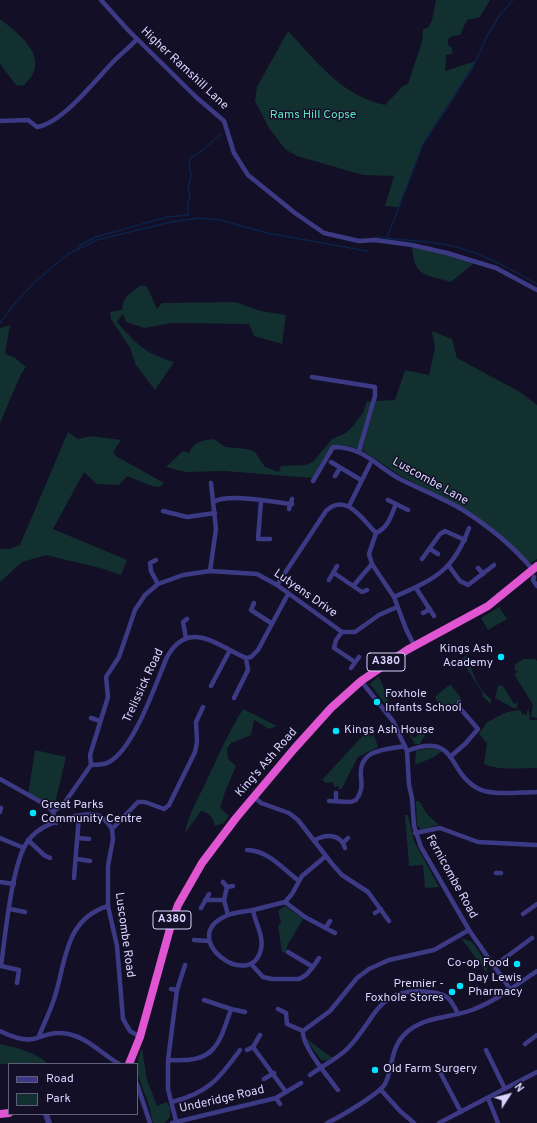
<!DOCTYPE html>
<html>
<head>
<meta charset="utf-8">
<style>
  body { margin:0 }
  #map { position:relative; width:537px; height:1123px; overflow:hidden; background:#130f26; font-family:Overpass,sans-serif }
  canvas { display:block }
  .legend { position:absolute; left:8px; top:1063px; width:130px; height:52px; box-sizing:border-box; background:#130f26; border:1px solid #625e7d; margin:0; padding:5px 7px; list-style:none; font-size:12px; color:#d9d4ff }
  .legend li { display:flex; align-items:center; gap:8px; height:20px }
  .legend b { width:20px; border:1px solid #625e7d }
  .north { position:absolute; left:489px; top:1075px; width:40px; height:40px; -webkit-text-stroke:3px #130f26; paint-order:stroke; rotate:54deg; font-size:11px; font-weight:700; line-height:16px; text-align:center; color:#d9d4ff }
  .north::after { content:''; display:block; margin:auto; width:14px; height:18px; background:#d9d4ff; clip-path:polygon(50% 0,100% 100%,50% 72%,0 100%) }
</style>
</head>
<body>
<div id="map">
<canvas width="537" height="1123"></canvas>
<ul class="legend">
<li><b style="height:5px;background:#3d3a85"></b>Road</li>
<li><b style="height:11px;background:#12302f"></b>Park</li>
</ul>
<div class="north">N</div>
</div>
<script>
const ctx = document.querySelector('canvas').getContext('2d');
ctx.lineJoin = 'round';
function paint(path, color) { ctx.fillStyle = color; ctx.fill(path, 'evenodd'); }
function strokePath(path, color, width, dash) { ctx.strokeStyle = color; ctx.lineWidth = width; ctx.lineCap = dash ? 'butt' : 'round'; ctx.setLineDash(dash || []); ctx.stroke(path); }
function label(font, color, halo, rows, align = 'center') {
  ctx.font = font + ' Overpass,sans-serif'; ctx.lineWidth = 3; ctx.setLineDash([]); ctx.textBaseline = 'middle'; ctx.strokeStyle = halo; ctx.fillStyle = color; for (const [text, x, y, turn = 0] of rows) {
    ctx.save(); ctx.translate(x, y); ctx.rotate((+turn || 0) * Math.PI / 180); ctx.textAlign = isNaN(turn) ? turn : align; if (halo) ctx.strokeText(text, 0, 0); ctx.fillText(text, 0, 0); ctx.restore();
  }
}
const green = new Path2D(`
  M 436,0 L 490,0 L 480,17 L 467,20 L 460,35 L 453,36 L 448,39 L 448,45 L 452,47 L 452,54 L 446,55 L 445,71 L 476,61 L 423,144 L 399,207 L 385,206 L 394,176 L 363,175 L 297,156 L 285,149 L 269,128 L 255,101 L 257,87 L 288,31 C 316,61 343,97 385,105 L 403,86 L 408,84 L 422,42 L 423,29 L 428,28 L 432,20 Z
  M 0,19 C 14,30 42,50 34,71 C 32,77 27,82 23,86 L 16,85 L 0,64 Z
  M 412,245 L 475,262 L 451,282 C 424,274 414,277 412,245 Z
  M 142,285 L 147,287 L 157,309 L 162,303 L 235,302 L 261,311 L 286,315 L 282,344 L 254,336 L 249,324 L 171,323 L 145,328 L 126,322 L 123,314 L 117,322 C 137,344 144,353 174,362 L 155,390 L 136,365 L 130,348 L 111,319 L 110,312 L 122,310 C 123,296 131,292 142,285 Z
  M 10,325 L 5,354 L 14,357 L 26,367 L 21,374 L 0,423 L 0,328 Z
  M 432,331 L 452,339 L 457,358 L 520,392 L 537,405 L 537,559 L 531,563 L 464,509 L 399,475 L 362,450 L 376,401 L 395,400 L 405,370 L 429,375 L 435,348 Z
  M 367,401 L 372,402 L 358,449 L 349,446 L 334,445 L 325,456 L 312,478 L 225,471 L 185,472 L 166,467 L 183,451 L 189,453 C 194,442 202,440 214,439 L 225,447 L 247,449 L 255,452 L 265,467 L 279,472 L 281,466 L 305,465 L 313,462 L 332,439 L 346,433 L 353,426 L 363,413 Z
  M 68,432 L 78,439 L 91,436 L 121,440 L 113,452 L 116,456 L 164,483 L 160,487 L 152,486 L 127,476 L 119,485 L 97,484 L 84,472 L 53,529 L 127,560 L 121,575 L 104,569 L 46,555 L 22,562 L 0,582 L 0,549 L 10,549 L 20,545 Z
  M 499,607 L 507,619 L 488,630 L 481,618 Z
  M 467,655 C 472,671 477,689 491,699 L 491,704 L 483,697 L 482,692 L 461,660 Z
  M 524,659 L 535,659 L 537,661 L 537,718 L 531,717 L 533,705 L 514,674 L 518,672 L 517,670 L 515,671 L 515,664 Z
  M 379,676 L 388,700 L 385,704 L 370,684 Z
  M 451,685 L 461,698 L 460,700 L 458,699 L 456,703 L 450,706 L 451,710 L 447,712 L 438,703 L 435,697 L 448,686 Z
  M 498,685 L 503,686 L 514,704 L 518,702 L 517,708 L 513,708 L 495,698 Z
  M 243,709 L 277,726 L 269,729 L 254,720 L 251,735 L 231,743 L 227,749 L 228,759 L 236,766 L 225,792 L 220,808 L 229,816 L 224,823 L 215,826 C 213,818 210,813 201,811 L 185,833 C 188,815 197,801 205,784 C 217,759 228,733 243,709 Z
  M 520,710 L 522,714 L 527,715 L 527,710 L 529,711 L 530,720 L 537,720 L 537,768 C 519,768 501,771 484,764 L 487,743 L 479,734 L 487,722 L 507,712 Z
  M 367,731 L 371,737 L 374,735 L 378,747 L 358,757 L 342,788 L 339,790 L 339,786 L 334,787 L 333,782 L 326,783 L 322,780 Z
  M 423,731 L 426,733 L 420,744 L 415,744 L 408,732 L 414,738 Z
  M 431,748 L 442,751 L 434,757 L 415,765 L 416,751 Z
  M 35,750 L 66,757 L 53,812 L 28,795 Z
  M 416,801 L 419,801 L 427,814 L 439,825 L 422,829 L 417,826 Z
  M 405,815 L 408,815 L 414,841 L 439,887 L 425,888 L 423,865 L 409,866 Z
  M 285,906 L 303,919 L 288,944 L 285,953 L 282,952 L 278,926 L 281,923 L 278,911 Z
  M 461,938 L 472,942 L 487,963 L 487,973 Z
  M 304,1037 L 331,1057 L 334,1057 L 326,1061 L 321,1060 Z
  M 0,1044 C 17,1048 35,1051 48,1064 L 1,1064 L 0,1066 Z
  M 142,1048 L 147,1080 L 157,1106 L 167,1102 L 170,1108 L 170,1117 L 164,1123 L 154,1123 L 152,1121 C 151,1116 151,1110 148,1103 C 141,1081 132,1070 142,1048 Z`);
const stream = new Path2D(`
  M 375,237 L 387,238 L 423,144 L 473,67 L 488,34 L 501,13 L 513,0
  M 387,238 C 409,241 431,241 452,246 C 483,253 510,269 537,284
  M 79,250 L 78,246 L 96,237 L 167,217 L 188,215 L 188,204 L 190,196 L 188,186 L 191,176 L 189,163 L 191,157 C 204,152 210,142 222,134
  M 0,323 L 15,303 L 37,280 L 68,254 L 97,240 L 171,222 L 199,218 L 220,220 L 267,233 L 367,251`);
const minor = new Path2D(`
  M 101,0 L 128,30 L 196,97 L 224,121 L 234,153 L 248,175 L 295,213 L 324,233 L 359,241 L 375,240 L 412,245 L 447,253 L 496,268 L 537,290
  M 0,121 L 28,120 L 37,127 C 63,123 96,79 114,61 C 122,53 130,47 137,39
  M 312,377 L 375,387 L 375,396 L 359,451
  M 331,462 L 361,480
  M 335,476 L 340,468
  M 313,481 L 333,447 C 363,447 374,464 398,478 C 419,489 443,498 463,510 C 488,526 514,547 533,570
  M 388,500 L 408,510
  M 261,501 L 258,539 L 270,539
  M 213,502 C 228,493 273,502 292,504
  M 349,506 L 370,464
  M 289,509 L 292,499
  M 163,511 L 187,517 L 215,513
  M 376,533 C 388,528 391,516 396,504
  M 430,549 L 438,554
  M 422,559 L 440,534 L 445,531 L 465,540
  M 156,560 L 150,563 L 151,571 L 158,584
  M 449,566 L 460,581 L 468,585 L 494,565
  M 478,568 L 483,574
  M 210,571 L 216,529 L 211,483
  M 334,573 L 362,592 L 367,590
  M 534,577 L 533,580 L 537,586
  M 329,580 L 337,566
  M 277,585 L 326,511 C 346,492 362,519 376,533 L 369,554 L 372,564 L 394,597 L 406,629 L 414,645
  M 354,585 L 372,564
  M 416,588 L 434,616
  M 394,597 C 434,579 453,572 469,528
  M 254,603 L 251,610 L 271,623
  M 423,613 L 430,609
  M 342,632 L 336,640 L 334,648 L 355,662
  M 186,638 L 183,622 L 187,619
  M 351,668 L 359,657
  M 361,681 L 393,721 L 407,751 L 409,785 L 412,798 L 414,826 L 421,847 L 469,930 L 510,989
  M 211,686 L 230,650
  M 234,698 L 248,670 L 246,658
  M 91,718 L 100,721
  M 407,751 C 459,731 446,773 479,789 C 493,796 521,792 537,792
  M 450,757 L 465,744 L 478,729 L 458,706 L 459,702
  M 91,765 C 97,765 104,765 109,762 C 134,749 156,683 167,657 C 189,618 218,646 246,658 L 251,657 L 258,650 L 288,594
  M 0,779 L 48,806 L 53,812 L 56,823
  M 254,797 L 261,803 L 289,813 L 298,820 L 333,865 L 342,875 L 368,892 L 389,921
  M 329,801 L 351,802 L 356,800 C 362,792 362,786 361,777 C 358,749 384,750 405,746
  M 336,801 L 336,793
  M 0,812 L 1,808
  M 53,812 L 65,802 L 91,765 L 90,755 L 108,697 L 106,677 L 119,657 L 135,610 L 145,595 L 158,584 L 183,575 L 210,571 L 257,574 L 277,585 L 342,632 L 355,632 L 379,615 L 397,607
  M 112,829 L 113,839 L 108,866 L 108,906 L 117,946 L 123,1019 L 130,1031 L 140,1037
  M 112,829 L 138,802 L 145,802 L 164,809 L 169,805 L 195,752 L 197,742 L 196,722 L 203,707
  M 415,833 L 440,828 L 478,842 L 537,845
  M 0,838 L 24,848
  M 78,838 L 89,839
  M 28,840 L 44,855 L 50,858
  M 314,841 C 325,833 341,834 345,848
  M 343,843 L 348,838
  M 247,850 C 268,850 284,870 299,881
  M 77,859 L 90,861
  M 496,873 L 501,873
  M 74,878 L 79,816
  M 0,882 L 14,884
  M 223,882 L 227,887 L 224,900
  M 227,887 L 233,886
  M 205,900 L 224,900 L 228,915
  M 285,902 L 305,917 L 335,933
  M 201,908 L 209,894
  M 10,909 L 25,912
  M 253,910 C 244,912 234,912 226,916 C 176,938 251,993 261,949 C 264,936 255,923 253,910 L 285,902 L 292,894 L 302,876 L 326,856
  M 375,913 L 381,909
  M 523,914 L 537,904
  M 326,927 L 330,921
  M 194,940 L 209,941
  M 251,964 L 263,977 L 272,979 L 299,979 L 306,975 L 313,967 L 288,952
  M 494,966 L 532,938
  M 313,967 L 319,958
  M 17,983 L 19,970 L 1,966 C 5,938 12,861 28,841 C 38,826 59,820 76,816 C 94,812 102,813 112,829
  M 171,989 L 177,990
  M 231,1009 L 245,1012
  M 278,1009 L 286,1013 L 287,1024 L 303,1031 L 330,1011 L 357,978 L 369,969 L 389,960 L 434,950 L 469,930
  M 0,1031 C 10,1036 22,1041 33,1039 C 42,1037 50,1032 60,1033 C 85,1034 99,1052 119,1064
  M 303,1031 C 301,1045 329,1078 338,1090
  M 39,1036 C 44,1023 51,1010 55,996 C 66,961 65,919 108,906
  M 525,1044 L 537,1035
  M 253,1047 L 260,1035
  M 247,1050 L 253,1047 L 286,1092
  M 486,1050 L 505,1089
  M 168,1060 C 214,1063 218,1048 231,1009 L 204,1000
  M 441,1074 L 461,1112
  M 310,1075 C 322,1066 337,1059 347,1049 C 377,1020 375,986 429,992 C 447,993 451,999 458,1014
  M 264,1079 L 274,1073
  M 137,1084 L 150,1123
  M 381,1090 L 400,1111 L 414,1123
  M 276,1098 L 280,1104
  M 488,1098 L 498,1123
  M 172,1102 C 208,1093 219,1079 240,1050
  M 176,1121 L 168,1089 L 168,1060 L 177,990 L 185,965
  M 172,1123 L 276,1098 L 301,1083
  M 327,1123 C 340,1117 379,1094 385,1084 C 394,1067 389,1048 407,1032 C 426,1016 450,1018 472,1010 C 496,1001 516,985 537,971
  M 439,1123 L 537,1072`);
const tertiary = new Path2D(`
  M 46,1114 L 49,1123`);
const trunk = new Path2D(`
  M 129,1064 L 140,1037 L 171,925 L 178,905 L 202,863 L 236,818 L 294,749 L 331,708 L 361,681 L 407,650 L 488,606 L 537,566
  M 0,1114 L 9,1113`);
const markers = [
  [501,657,4,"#00e5ff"],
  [377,702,4,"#00e5ff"],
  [336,731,4,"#00e5ff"],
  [33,813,4,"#00e5ff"],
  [517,964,4,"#00e5ff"],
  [460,986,4,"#00e5ff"],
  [452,992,4,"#00e5ff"],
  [375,1070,4,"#00e5ff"]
];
const shields = [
  [386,662,38],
  [172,920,38]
];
const shieldNames = [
  ["A380",386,662],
  ["A380",172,920]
];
const streetNames = [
  ["Higher Ramshill Lane",184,69,43],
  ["Luscombe Lane",430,482,29],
  ["Lutyens Drive",305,594,35],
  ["Trelissick Road",144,686,-65],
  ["King's Ash Road",267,763,-49],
  ["Fernicombe Road",451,877,61],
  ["Luscombe Road",124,935,82],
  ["Underidge Road",222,1100,-13]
];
const parkNames = [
  ["Rams Hill Copse",313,116]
];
const poiNames = [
  ["Kings Ash",493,650,"right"],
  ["Academy",493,664,"right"],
  ["Foxhole",385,695],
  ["Infants School",385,709],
  ["Kings Ash House",344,731],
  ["Great Parks",41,806],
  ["Community Centre",41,820],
  ["Co-op Food",509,964,"right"],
  ["Day Lewis",468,979],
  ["Pharmacy",468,993],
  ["Premier -",444,985,"right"],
  ["Foxhole Stores",444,999,"right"],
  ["Old Farm Surgery",383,1070]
];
paint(green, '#12302f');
strokePath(stream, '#0c2248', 1.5);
strokePath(minor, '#3d3a85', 4.5);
strokePath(tertiary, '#3d3a85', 6);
strokePath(trunk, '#e055d1', 8);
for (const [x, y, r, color] of markers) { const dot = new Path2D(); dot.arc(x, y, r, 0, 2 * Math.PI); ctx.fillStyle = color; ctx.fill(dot); strokePath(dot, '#130f26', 1.5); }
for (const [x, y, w] of shields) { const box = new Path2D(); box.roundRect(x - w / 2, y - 9, w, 18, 3); ctx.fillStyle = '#130f26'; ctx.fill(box); strokePath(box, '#d9d4ff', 1); }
label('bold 11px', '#d9d4ff', null, shieldNames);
label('12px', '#d9d4ff', '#130f26', streetNames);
label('12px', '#5fe0c0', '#130f26', parkNames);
label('12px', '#d9d4ff', '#130f26', poiNames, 'left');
</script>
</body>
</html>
